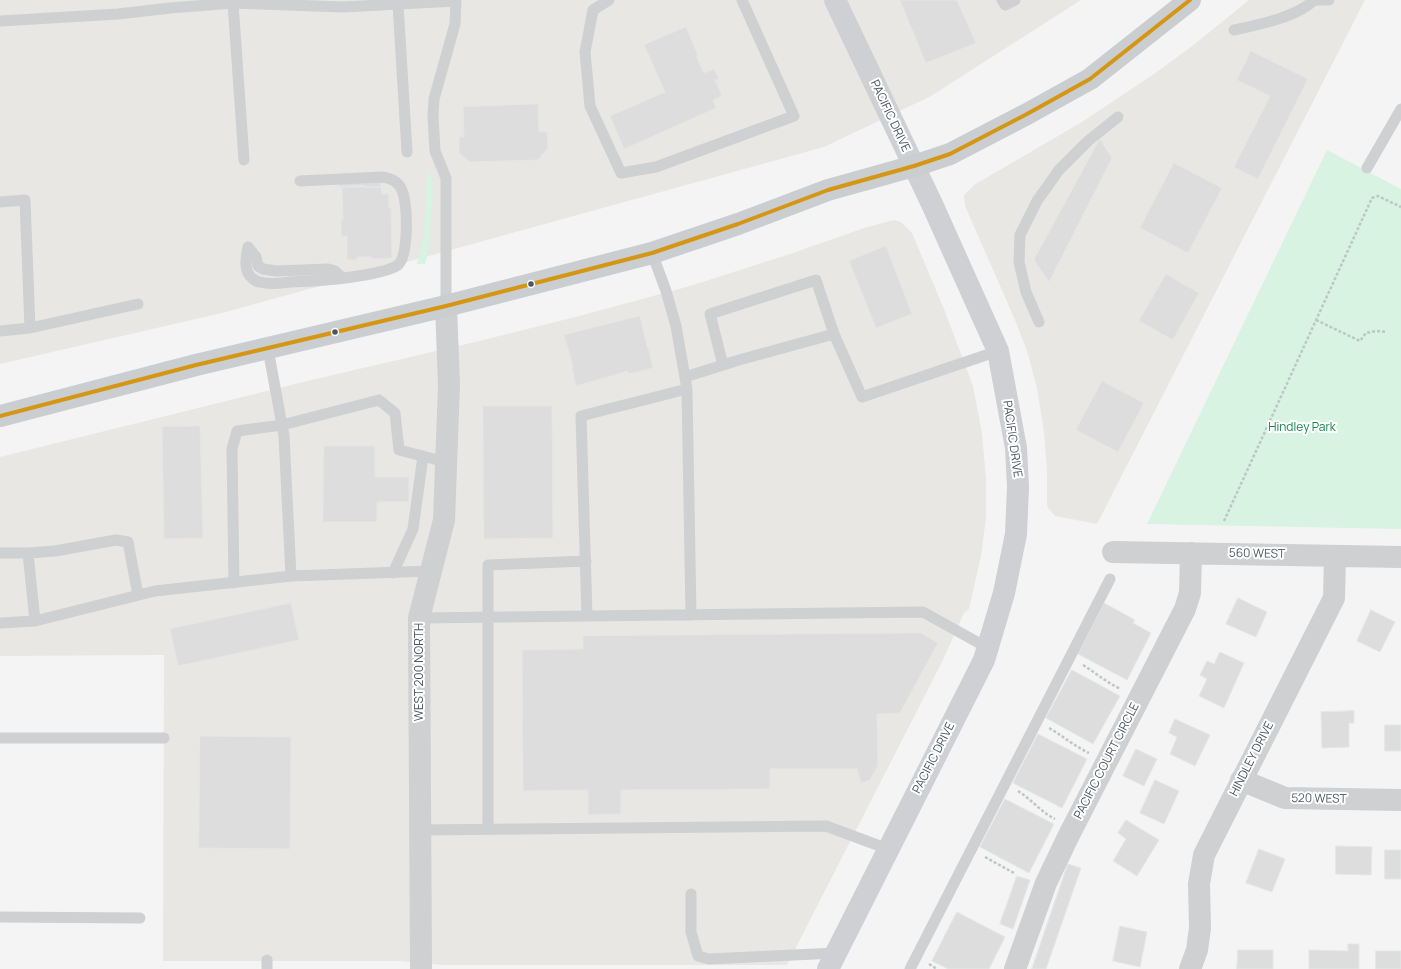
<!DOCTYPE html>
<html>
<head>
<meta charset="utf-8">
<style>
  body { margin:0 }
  canvas { display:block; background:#f4f4f4 }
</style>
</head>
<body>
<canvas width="1401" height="969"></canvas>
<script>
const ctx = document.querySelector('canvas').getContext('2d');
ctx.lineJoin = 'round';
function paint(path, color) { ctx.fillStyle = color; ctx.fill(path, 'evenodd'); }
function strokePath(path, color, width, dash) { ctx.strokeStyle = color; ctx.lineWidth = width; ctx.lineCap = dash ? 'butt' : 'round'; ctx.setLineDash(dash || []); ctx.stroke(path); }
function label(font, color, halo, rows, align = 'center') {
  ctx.font = font + ' Manrope,sans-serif'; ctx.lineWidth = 4; ctx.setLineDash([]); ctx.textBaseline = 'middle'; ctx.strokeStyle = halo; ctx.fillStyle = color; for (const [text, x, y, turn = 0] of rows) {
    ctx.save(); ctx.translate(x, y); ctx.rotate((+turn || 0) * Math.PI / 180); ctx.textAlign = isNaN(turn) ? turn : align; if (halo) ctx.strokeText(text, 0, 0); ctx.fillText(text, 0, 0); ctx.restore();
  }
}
const commercial = new Path2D(`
  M 0,0 L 1081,0 L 931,96 L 824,147 L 222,313 L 0,364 Z
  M 1249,0 L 1365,0 L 1097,524 L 1055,516 L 1048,508 L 1047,505 L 1047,470 L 1044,432 L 1037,388 L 1027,351 L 1015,320 L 965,206 L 964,195 L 974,185 L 1082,122 L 1154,74 L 1191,47 Z
  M 894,220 L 901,222 L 912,233 L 944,309 L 973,386 L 982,433 L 986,479 L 986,518 L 981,556 L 969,609 L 964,613 L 943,660 L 787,965 L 443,965 L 400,961 L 163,961 L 164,655 L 0,656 L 0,457 L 307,381 L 475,342 L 583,315 L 690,286 L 790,254 L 864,228 Z`);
const green = new Path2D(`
  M 1327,150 L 1401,189 L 1401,529 L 1147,524 Z
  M 427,170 C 432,177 432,184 433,192 L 428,253 L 425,264 L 417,264 C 427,236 425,200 427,170 Z`);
const building = new Path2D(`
  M 900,0 L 957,0 L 976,43 L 926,63 Z
  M 686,27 L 698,55 L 696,56 L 704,73 L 714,69 L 719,79 L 715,80 L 722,96 L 713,100 L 716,108 L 624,149 L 610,116 L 665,92 L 644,45 Z
  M 1251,51 L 1308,79 L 1258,179 L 1234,167 L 1270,96 L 1237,80 Z
  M 538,104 L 539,132 L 547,132 L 548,148 L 538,160 L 470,162 L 459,153 L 459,137 L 464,137 L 463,107 Z
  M 1100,139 L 1112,158 L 1049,282 L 1034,260 Z
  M 1174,163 L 1222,188 L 1188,253 L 1140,228 Z
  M 381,177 L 381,187 L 339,187 L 339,178 Z
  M 364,186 L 364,187 L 381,187 L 382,194 L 389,194 L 389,208 L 391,208 L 392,258 L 372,259 L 371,257 L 357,257 L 357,260 L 347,260 L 347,236 L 341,236 L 341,219 L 343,219 L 342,187 Z
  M 886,246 L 912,314 L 876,328 L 849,261 Z
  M 1166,274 L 1199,293 L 1173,340 L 1139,321 Z
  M 640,316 L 647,347 L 648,347 L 653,368 L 628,374 L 628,371 L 576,386 L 572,367 L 573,366 L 564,335 Z
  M 1102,381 L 1144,403 L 1118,452 L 1076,430 Z
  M 483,406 L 552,406 L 553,538 L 484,539 Z
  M 200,426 L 203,538 L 164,539 L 162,427 Z
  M 324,446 L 375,446 L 375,477 L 409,477 L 409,502 L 377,502 L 377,522 L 323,522 Z
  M 1238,598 L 1267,612 L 1256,637 L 1226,624 Z
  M 291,603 L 299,640 L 178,666 L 170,629 Z
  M 1104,603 L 1135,620 L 1133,623 L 1151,633 L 1127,680 L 1078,654 Z
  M 1371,610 L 1395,622 L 1380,652 L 1357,641 Z
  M 921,633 L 938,643 L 900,713 L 877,714 L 878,765 L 870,780 L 861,783 L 857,769 L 770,769 L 770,789 L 621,790 L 621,814 L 588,815 L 588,790 L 523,791 L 522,650 L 583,649 L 583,636 Z
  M 1220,652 L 1244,663 L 1224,708 L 1199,696 L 1207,679 L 1200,675 L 1207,661 L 1214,664 Z
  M 1072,670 L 1120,696 L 1093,744 L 1046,718 Z
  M 1354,711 L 1354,723 L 1349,723 L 1349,747 L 1322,748 L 1321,712 Z
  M 1175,719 L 1210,735 L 1195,766 L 1170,754 L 1177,737 L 1169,733 Z
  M 1385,725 L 1401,725 L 1401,751 L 1385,751 Z
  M 1038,734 L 1087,759 L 1062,808 L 1013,783 Z
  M 200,736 L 291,737 L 290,849 L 199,848 Z
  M 1136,749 L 1157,759 L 1144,786 L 1123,776 Z
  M 1155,780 L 1179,791 L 1164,824 L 1140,813 Z
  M 1005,799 L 1054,824 L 1029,873 L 980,847 Z
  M 1126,820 L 1159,840 L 1137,876 L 1113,861 L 1126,839 L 1118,833 Z
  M 1336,846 L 1372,847 L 1371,875 L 1336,874 Z
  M 1259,849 L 1285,859 L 1272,892 L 1246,883 Z
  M 1385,850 L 1401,850 L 1401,879 L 1385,879 Z
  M 1068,864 L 1081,868 L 1046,969 L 1032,969 Z
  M 1017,876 L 1030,880 L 1013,929 L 1000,924 Z
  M 957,912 L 1005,937 L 989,969 L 948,969 L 932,961 Z
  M 1120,926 L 1147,932 L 1140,967 L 1113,961 Z
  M 1348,944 L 1359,944 L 1359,969 L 1309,969 L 1309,950 L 1348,951 Z
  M 1238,950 L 1273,950 L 1273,969 L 1237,969 Z
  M 1376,951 L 1401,951 L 1401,969 L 1376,969 Z`);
const path = new Path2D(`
  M 1316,320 L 1360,341 L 1366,333 L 1376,331 L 1387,332
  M 1224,521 L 1372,198 L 1378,196 L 1401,207
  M 1083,665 C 1096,673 1107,683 1121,689
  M 1049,728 C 1063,736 1074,746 1089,753
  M 1018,791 C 1031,799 1041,812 1055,819
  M 985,857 L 1014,873
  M 929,964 L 937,969`);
const lane = new Path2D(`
  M 609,0 L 593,10 L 585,52 L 590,106 L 621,173 L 656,167 L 794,116 L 742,0
  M 1002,0 L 1005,5 L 1015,0
  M 1314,0 L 1329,0
  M 233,3 L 244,160
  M 398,4 L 407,152
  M 0,21 L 118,14 L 170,8 L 233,3 L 343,7 L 456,1
  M 1234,30 C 1258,25 1297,17 1314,0
  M 1367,168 L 1401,109
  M 0,202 L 25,200 L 30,328 L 138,304
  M 248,247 C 246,258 243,270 252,278 C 254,280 258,282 260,282 C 270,285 281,283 290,282 C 319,281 347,279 375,273 C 382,271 391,270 398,265 C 408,256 407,216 405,203 C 403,187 398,179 382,177 L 300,181
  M 248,247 L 256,257 L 258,266 L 263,269 L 276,271 L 328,269 L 335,271 L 342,278
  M 652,253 L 666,291 L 676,326 L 687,389 L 691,615
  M 446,306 L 446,178 L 435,151 L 433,116 L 434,99 L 455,24 L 456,0
  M 1039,322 L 1026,292 L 1019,262 L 1020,235 L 1037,201 L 1059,170 L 1088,141 L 1118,117
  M 0,331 L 30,328
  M 723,365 L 710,314 L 816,280 L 834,334
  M 685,377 L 739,360 L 834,334 L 862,397 L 998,351
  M 0,553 L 28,553 L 35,621 L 0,623
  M 28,553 L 55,551 L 116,540 L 128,542 L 138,595
  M 393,573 L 413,529 L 423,456
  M 291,576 L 431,571
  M 234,583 L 232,449 L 237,431 L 282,425 L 379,400 L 395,413 L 399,450 L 446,462
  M 587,616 L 581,416 L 687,389
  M 419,618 L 923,612 L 988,648
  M 35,621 L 155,591 L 291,576 L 284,436 L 268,349
  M 0,738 L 164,738
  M 488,829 L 488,565 L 586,561
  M 420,830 L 826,826 L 888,849
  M 691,894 L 691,932 L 698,956 L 709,959 L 836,953
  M 0,917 L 140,918
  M 267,969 L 267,960
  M 910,969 L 1110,579`);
const street = new Path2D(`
  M 1113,552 L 1401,557
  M 1241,780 L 1285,798 L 1401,800
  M 421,969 L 419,618 L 444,520 L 449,385 L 446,306
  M 1015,969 L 1046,883 L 1068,837 L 1185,609 L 1190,593 L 1191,553
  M 1190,969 L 1197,950 L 1200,928 L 1199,884 L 1204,855 L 1334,598 L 1335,556`);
const secondary = new Path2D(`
  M 828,969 L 984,660 L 1004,593 L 1016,534 L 1018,487 L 1016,448 L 998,351 L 932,204 L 835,0`);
const primary = new Path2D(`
  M 0,416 L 196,365 L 446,306 L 652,253 L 738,224 L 828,190 L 914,166 L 950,154 L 1027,114 L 1090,79 L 1190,0`);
const bus1 = new Path2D(`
  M 0,416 L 196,365 L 446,306 L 652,253 L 738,224 L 828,190 L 914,166 L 950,154 L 1027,114 L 1090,79 L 1190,0`);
const markers = [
  [531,284,3.5,"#4a5661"],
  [335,332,3.5,"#4a5661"]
];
const streetNames = [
  ["PACIFIC DRIVE",890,116,65],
  ["PACIFIC DRIVE",1012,439,82],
  ["560 WEST",1257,554,1],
  ["WEST 200 NORTH",420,672,-90],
  ["PACIFIC DRIVE",934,758,-63],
  ["HINDLEY DRIVE",1252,759,-63],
  ["PACIFIC COURT CIRCLE",1107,761,-63],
  ["520 WEST",1319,799,1]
];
const parkNames = [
  ["Hindley Park",1302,428]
];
paint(commercial, '#e8e7e3');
paint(green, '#d8f3e2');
paint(building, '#ddddde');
strokePath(building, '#e5e6e7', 1);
strokePath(path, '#bbc8c4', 2.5, [3, 2]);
strokePath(lane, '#ced0d2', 11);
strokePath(street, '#ced0d2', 22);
strokePath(secondary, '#ced0d4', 22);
strokePath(primary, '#caced1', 22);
strokePath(bus1, '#d49613', 4);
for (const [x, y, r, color] of markers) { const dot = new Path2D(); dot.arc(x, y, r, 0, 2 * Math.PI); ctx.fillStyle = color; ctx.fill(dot); strokePath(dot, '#fff', 1.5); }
label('12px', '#4a5661', '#fff', streetNames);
label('12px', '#15874c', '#fff', parkNames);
</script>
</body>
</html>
